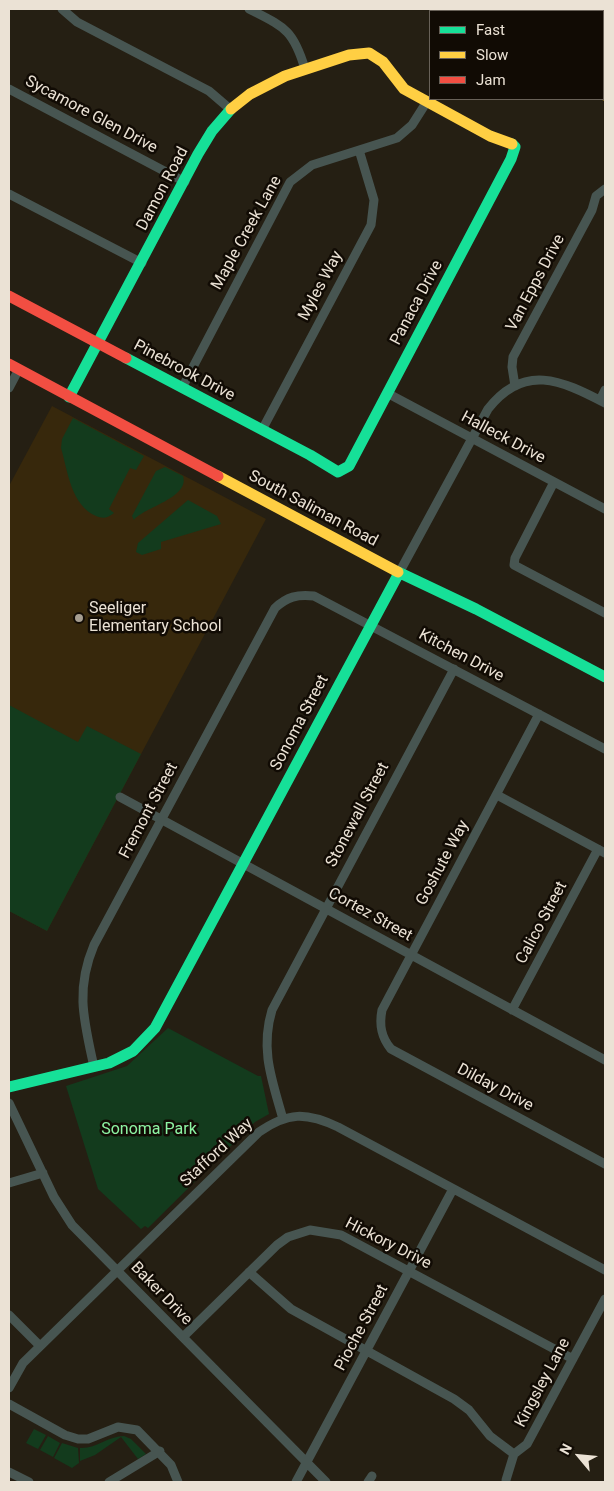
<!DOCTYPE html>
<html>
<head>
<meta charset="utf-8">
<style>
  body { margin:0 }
  #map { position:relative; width:614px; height:1491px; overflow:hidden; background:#251f13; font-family:Roboto,sans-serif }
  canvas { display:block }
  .frame { position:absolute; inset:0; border:10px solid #ebe2d5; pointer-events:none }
  .legend { position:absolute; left:429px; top:10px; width:175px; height:90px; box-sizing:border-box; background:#110b04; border:1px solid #686158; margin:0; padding:6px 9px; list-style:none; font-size:15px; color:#ebe2d5 }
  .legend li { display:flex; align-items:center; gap:10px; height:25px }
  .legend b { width:25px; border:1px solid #686158 }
  .north { position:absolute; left:554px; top:1431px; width:50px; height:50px; -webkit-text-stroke:4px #110b04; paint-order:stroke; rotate:298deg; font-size:14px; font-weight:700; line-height:20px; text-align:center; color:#ebe2d5 }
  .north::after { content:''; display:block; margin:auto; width:18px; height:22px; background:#ebe2d5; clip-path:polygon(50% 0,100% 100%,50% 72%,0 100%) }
</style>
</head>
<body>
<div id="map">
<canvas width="614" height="1491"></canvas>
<div class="frame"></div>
<ul class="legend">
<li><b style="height:6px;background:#16e098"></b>Fast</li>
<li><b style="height:6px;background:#ffcf43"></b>Slow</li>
<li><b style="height:6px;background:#f24e42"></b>Jam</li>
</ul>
<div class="north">N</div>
</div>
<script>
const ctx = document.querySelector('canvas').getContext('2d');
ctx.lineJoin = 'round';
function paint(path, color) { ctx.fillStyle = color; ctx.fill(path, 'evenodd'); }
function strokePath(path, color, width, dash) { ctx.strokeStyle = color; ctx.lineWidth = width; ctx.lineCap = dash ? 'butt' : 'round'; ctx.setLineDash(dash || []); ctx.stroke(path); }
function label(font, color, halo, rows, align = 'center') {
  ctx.font = font + ' Roboto,sans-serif'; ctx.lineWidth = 5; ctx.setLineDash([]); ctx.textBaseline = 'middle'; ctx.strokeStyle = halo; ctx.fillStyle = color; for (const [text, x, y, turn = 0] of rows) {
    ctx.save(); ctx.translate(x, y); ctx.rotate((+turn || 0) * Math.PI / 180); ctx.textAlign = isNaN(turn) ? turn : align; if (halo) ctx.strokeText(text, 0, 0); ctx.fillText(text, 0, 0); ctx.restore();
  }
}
const built = new Path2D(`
  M 52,406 L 266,519 L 47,931 L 9,911 L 9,486 Z`);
const green = new Path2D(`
  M 73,418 L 144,456 L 136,470 L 130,468 L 109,509 L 114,513 C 108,518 103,519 96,516 C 71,505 68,472 61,448 L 62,439 Z
  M 165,467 L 183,476 C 190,498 144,507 134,520 L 132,516 L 156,471 Z
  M 188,500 L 217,516 L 221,524 L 161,542 L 161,549 L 142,555 L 136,552 L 138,543 Z
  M 9,705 L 78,742 L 87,726 L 141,754 L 47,931 L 9,911 Z
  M 168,1028 L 258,1076 L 261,1076 L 269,1114 L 255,1122 L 148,1228 L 145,1226 L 141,1229 L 98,1189 L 66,1086 L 127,1066 Z
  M 34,1429 L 46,1435 L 38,1449 L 26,1443 Z
  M 48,1436 L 60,1443 L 53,1457 L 40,1450 Z
  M 124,1436 L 131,1439 L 146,1454 L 138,1459 L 121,1437 L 95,1455 L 80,1461 L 80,1448 C 96,1449 108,1436 124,1436 Z
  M 62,1443 L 78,1448 L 79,1463 L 72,1468 L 54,1458 Z`);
const stream = new Path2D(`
  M 590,9 L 595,11
  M 603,15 L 605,17`);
const street = new Path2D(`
  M 62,9 L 77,22 L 209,91 L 230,109
  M 249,9 C 284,27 293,29 305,69
  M 9,89 L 185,182
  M 9,194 L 142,263
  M 515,386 L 512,367 L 513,357 L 592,210 L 596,196 L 605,189
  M 9,388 L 19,369
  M 182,388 L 290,182 L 312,165 L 397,138 L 412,125 L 426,103
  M 387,393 L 605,509
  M 600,400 L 605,390
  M 262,430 L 371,225 L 374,200 L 359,150
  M 554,482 L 515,558 L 514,565 L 605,613
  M 399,573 L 488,409 C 524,363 561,380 605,403
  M 539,714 L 382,1010 C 379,1025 381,1037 391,1049 L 605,1164
  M 497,795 L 605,853
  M 120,797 L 605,1060
  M 512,1010 L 598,849
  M 94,1067 C 84,1021 75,990 94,945 L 275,608 C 287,597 297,594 314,596 L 605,749
  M 9,1103 L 54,1197 L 72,1225 L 326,1482
  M 283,1119 C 272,1080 260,1050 272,1010 L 454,669
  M 9,1183 L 43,1173
  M 249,1272 L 291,1309 L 454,1399 L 469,1410 L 490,1436 L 514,1454
  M 9,1315 L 40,1346
  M 183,1337 L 277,1245 L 288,1237 L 310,1230 L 341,1235 L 573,1359
  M 9,1388 L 23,1363 L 259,1132 C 288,1112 306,1112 338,1127 L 605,1270
  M 9,1404 L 65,1435 L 78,1439 L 88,1439 L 118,1427 L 137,1430 L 171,1465 L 178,1482
  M 9,1472 L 29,1482
  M 506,1480 L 514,1454 L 527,1444 L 605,1299
  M 109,1482 L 160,1451
  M 296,1482 L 453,1189
  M 368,1482 L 372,1476`);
const fast = new Path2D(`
  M 443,9 L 448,11
  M 503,9 L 508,11
  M 603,61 L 605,62
  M 126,358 L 310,455 L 338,472 L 349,466 L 511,159 L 515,147 L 512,144
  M 69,397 L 198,154 L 212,131 L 231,109
  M 398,572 L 476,609 L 605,677
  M 9,1087 L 109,1063 L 133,1051 L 155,1028 L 399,573`);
const slow = new Path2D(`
  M 603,93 L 605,95
  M 231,109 L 250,94 L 285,76 L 349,55 L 369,53 L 383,62 L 404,89 L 490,136 L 512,144
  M 218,476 L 398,572`);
const jam = new Path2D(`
  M 9,296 L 126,358
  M 9,364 L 218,476`);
const markers = [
  [79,618,5,"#a69e91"]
];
const streetNames = [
  ["Sycamore Glen Drive",91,115,28],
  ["Damon Road",163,189,-62],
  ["Maple Creek Lane",247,233,-61],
  ["Van Epps Drive",536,283,-62],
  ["Myles Way",321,286,-62],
  ["Panaca Drive",417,303,-62],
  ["Pinebrook Drive",184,371,28],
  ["Halleck Drive",503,438,28],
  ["South Saliman Road",313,509,28],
  ["Kitchen Drive",461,656,28],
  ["Sonoma Street",300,723,-62],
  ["Fremont Street",149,811,-62],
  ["Stonewall Street",358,815,-62],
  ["Goshute Way",443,863,-62],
  ["Cortez Street",370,915,29],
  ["Calico Street",542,923,-62],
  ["Dilday Drive",495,1088,28],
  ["Stafford Way",217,1153,-43],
  ["Hickory Drive",388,1244,27],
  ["Baker Drive",161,1294,46],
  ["Pioche Street",362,1328,-62],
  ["Kingsley Lane",543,1383,-62]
];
const poiNames = [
  ["Seeliger",89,609],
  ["Elementary School",89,627]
];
const parkNames = [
  ["Sonoma Park",149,1130]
];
paint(built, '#37280c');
paint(green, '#133b1d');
strokePath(stream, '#10345d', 2.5);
strokePath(street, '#475551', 9);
strokePath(fast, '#16e098', 11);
strokePath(slow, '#ffcf43', 11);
strokePath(jam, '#f24e42', 11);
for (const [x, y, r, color] of markers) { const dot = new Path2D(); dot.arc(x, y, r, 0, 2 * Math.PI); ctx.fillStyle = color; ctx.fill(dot); strokePath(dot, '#110b04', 2); }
label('16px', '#ebe2d5', '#110b04', streetNames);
label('16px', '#ebe2d5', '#110b04', poiNames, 'left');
label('16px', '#8df3a3', '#110b04', parkNames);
</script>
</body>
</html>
